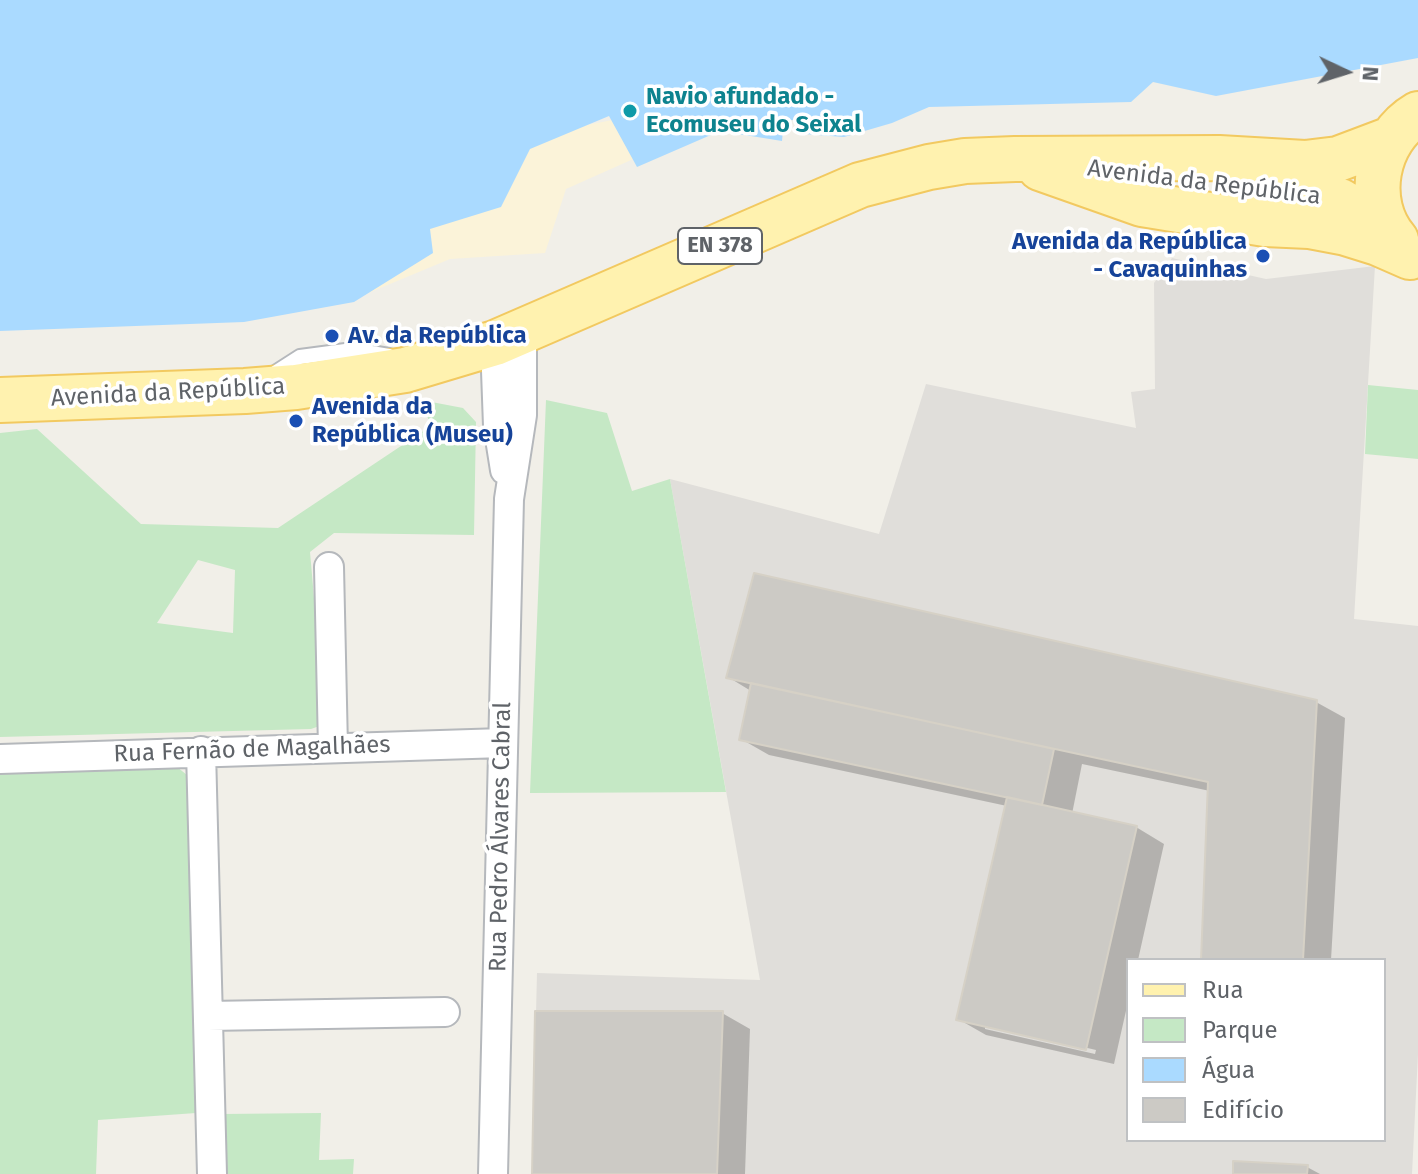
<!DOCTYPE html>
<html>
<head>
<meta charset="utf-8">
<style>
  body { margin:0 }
  #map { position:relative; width:1418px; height:1174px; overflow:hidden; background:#f1efe8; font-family:"Fira Sans",sans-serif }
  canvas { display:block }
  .legend { position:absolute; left:1126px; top:958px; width:260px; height:184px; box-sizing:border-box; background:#fff; border:2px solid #bfc1c3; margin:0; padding:10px 14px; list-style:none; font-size:24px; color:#5f6368 }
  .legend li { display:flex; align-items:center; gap:16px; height:40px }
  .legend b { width:40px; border:2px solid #bfc1c3 }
  .north { position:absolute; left:1306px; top:32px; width:80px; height:80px; -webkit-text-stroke:6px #fff; paint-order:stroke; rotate:94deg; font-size:22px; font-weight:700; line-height:32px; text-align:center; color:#5f6368 }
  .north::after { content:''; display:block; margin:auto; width:28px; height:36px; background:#5f6368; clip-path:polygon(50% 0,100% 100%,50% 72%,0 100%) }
</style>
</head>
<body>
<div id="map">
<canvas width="1418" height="1174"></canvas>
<ul class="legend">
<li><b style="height:10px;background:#fff2af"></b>Rua</li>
<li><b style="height:22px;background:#c5e8c5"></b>Parque</li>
<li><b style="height:22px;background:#aadaff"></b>Água</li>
<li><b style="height:22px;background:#cccac5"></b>Edifício</li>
</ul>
<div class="north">N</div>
</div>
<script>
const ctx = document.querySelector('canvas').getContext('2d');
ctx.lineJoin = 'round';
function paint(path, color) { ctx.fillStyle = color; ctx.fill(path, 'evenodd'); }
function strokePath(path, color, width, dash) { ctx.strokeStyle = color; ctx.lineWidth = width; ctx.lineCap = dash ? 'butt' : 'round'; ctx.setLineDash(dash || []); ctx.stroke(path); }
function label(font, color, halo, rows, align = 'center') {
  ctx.font = font + ' "Fira Sans",sans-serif'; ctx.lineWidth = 7; ctx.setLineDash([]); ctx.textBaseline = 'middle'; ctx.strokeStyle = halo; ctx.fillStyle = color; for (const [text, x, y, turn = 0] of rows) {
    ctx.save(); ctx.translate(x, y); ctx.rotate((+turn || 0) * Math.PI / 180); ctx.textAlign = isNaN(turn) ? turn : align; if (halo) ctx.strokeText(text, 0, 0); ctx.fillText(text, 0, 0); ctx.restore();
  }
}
const industrial = new Path2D(`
  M 1172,258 L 1266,279 L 1375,266 L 1354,619 L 1418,626 L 1418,1054 L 1412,1174 L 532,1174 L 537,973 L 760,980 L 670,479 L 879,534 L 926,384 L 1136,428 L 1131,392 L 1155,389 L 1154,283 ZM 1128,960 L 1384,960 L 1384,1140 L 1128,1140 Z`);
const green = new Path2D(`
  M 1368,385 L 1418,390 L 1418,459 L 1365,454 Z
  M 421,400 L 463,408 L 476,422 L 474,535 L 334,533 L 310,552 L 325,724 L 311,729 L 0,737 L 0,433 L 37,429 L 141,524 L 278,528 L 431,426 ZM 198,560 L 235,570 L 233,633 L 157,623 Z
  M 546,400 L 607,413 L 632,491 L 670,479 L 726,792 L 530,793 Z
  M 177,767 L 187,775 L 196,1113 L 98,1120 L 96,1174 L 0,1174 L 0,774 Z
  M 321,1113 L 319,1160 L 354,1159 L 353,1174 L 224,1174 L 222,1114 Z`);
const sand = new Path2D(`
  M 628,117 L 667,144 L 566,189 L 545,253 L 450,259 L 366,294 L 413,223 L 525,137 Z`);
const water = new Path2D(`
  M 0,0 L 1418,0 L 1418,58 L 1216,96 L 1153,82 L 1131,102 L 929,107 L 892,123 L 844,137 L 805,134 L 806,122 L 784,119 L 782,141 L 720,131 L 637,167 L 609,116 L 530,149 L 501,207 L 430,229 L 433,253 L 354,302 L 244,322 L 0,331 Z`);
const shadow = new Path2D(`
  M 728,677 L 1316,702 L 1345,718 L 1331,960 L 1203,960 L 1210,791 L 1082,764 L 1072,814 L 1136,827 L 1164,844 L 1138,960 L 1128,960 L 1128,1002 L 1114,1064 L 986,1035 L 958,1019 L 1007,806 L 769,755 L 741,739 L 751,691 ZM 985,1024 L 1096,1050 L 1095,1054 L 985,1029 Z
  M 722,1013 L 750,1029 L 745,1174 L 535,1174 Z
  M 1307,1167 L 1320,1174 L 1235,1174 Z`);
const building = new Path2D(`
  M 754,573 L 1317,700 L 1303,960 L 1201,960 L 1208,782 L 726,678 Z
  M 751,683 L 1054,749 L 1042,805 L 739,740 Z
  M 1007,797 L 1137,826 L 1086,1050 L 956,1020 Z
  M 535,1011 L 723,1011 L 717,1174 L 532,1174 Z
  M 1233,1161 L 1308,1165 L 1307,1174 L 1233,1174 Z`);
const lane = new Path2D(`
  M 272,375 L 300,357 L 353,350 L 389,356`);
const street = new Path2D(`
  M 495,343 L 498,426 L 505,470
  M 329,567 L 333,748
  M 201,751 L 212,1174
  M 0,759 L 503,743
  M 208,1016 L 445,1012
  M 493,1174 L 509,499 L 522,415 L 522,332`);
const primary = new Path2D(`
  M 1040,168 L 1142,204 L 1265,224 L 1309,226 L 1346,233 L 1378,243 L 1410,257
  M 1244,186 L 1296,192 L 1340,201 L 1369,219
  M 1396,240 C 1364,203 1375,139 1418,114
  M 0,400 L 245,391 L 296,387 L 405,370 L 495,343 L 860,185 L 929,167 L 965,161 L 1015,159 L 1219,158 L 1305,163 L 1338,159 L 1391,139`);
const markers = [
  [630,111,8,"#0f9aa8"],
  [1263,256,8,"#1a4fb4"],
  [332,336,8,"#1a4fb4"],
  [296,421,8,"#1a4fb4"]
];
const shields = [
  [720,246,84]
];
const shieldNames = [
  ["EN 378",720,246]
];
const cultureNames = [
  ["Navio afundado -",646,97],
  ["Ecomuseu do Seixal",646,125]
];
const streetNames = [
  ["Avenida da República",1204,183,7],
  ["Avenida da República",168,393,-3],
  ["Rua Fernão de Magalhães",252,750,-2],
  ["Rua Pedro Álvares Cabral",501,837,-89]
];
const transitNames = [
  ["Avenida da República",1247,242,"right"],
  ["- Cavaquinhas",1247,270,"right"],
  ["Av. da República",348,336],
  ["Avenida da",312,407],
  ["República (Museu)",312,435]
];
paint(industrial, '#e0deda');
paint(green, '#c5e8c5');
paint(sand, '#fbf3d9');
paint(water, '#aadaff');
paint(shadow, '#0003');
paint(building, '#cccac5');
strokePath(building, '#d6d1c6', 2);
strokePath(lane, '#b5b8bc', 18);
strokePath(street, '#b5b8bc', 32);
strokePath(primary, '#f2c960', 48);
strokePath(lane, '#fff', 14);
strokePath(street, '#fff', 28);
strokePath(primary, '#fff2af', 44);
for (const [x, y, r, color] of markers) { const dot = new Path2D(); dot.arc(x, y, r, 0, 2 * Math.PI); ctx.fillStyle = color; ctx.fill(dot); strokePath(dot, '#fff', 3); }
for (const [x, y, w] of shields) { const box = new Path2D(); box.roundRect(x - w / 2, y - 18, w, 36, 6); ctx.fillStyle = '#fff'; ctx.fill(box); strokePath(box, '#5f6368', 2); }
label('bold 22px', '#5f6368', null, shieldNames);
label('bold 24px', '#0d838f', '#fff', cultureNames, 'left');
label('24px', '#5f6368', '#fff', streetNames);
label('bold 24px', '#164399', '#fff', transitNames, 'left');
</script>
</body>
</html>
